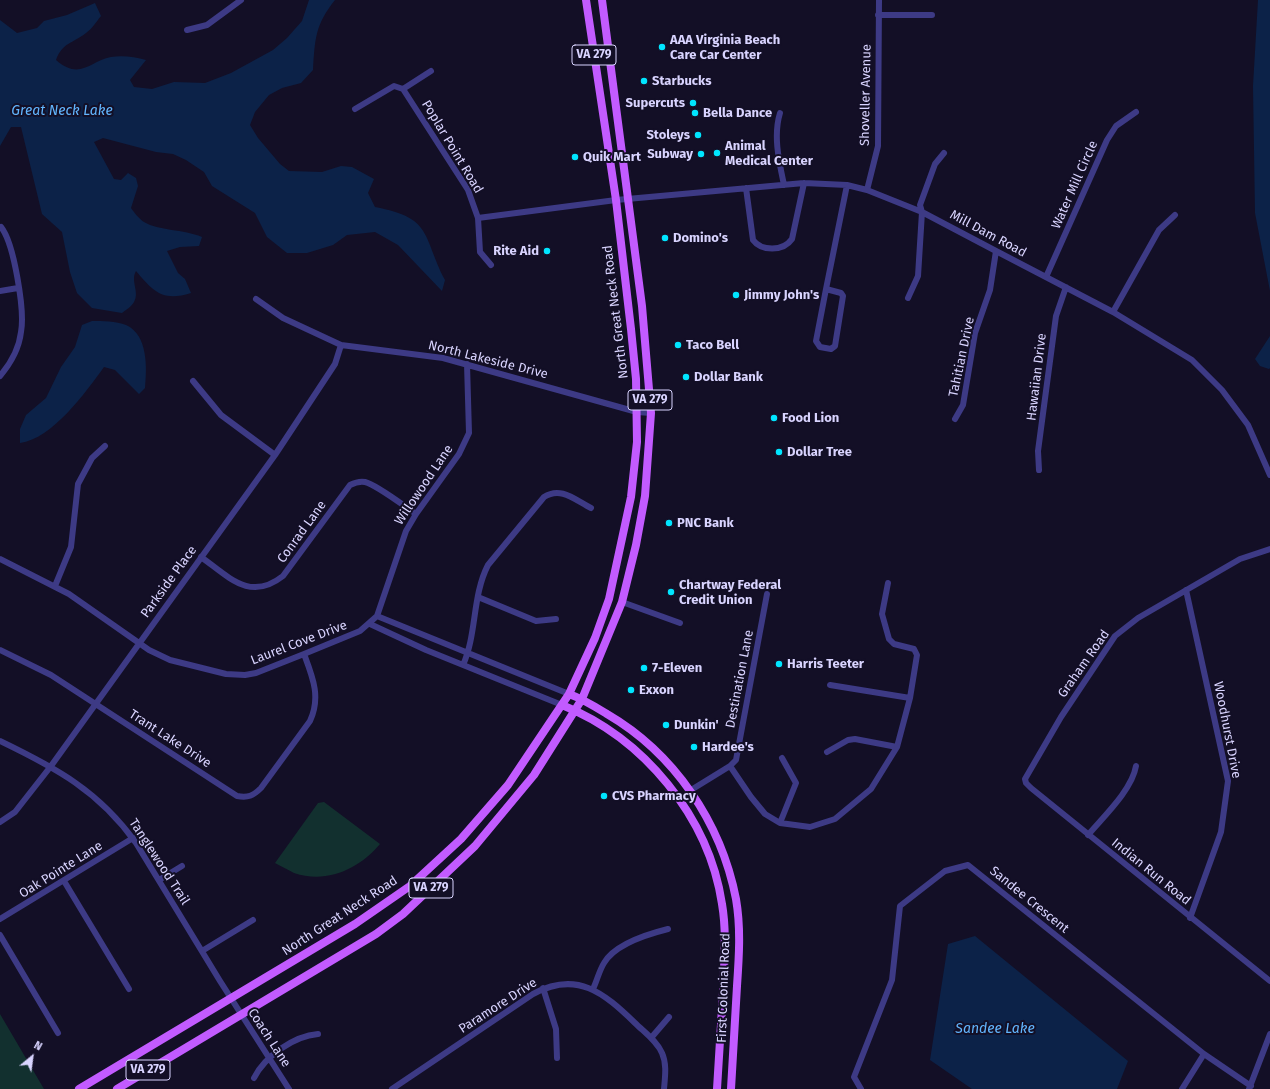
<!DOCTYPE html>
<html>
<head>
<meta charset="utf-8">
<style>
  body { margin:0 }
  #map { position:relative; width:1270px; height:1089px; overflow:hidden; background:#130f26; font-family:"Fira Sans",sans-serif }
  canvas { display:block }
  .north { position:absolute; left:12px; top:1037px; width:40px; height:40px; -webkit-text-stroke:3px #130f26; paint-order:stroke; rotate:29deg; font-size:11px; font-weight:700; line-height:16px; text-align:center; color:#d9d4ff }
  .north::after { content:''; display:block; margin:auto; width:14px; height:18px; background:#d9d4ff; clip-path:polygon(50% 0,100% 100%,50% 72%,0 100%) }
</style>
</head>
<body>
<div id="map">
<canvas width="1270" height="1089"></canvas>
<div class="north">N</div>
</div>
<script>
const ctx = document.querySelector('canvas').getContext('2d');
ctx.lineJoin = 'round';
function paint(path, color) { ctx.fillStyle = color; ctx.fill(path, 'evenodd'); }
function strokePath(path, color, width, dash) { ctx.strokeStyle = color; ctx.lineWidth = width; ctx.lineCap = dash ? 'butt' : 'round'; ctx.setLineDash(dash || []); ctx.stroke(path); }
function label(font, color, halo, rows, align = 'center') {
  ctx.font = font + ' "Fira Sans",sans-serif'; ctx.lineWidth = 4; ctx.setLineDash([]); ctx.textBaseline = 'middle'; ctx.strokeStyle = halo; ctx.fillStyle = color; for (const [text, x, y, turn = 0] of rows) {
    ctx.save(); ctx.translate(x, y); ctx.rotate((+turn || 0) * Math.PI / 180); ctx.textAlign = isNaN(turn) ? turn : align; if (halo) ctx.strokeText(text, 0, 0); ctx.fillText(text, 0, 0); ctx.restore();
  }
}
const green = new Path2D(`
  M 324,802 L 380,844 C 359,869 327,884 294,873 C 288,870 281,866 275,863 L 318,803 Z
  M 0,1014 L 44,1089 L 0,1089 Z`);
const water = new Path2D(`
  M 309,0 L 335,0 C 315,25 315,39 313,70 L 301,83 L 282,88 L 269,95 L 255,112 L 250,125 L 258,138 L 280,164 L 289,171 L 322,172 L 341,166 L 352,167 L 374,179 L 368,193 L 375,207 C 433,218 422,235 445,280 L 442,291 L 398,245 L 375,232 L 347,235 L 333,245 L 307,253 L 287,253 L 267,237 L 255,213 L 212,186 L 204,172 L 186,160 L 173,154 L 156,152 L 103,138 L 94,142 L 114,179 L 121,180 L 128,173 L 136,178 L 138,186 L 131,208 C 134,212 139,219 144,222 C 159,231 183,229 202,237 L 199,246 L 180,247 L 167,251 L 178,273 L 185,279 L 191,293 C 162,302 153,291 136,271 C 130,281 140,292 134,302 C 132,306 126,310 122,313 L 92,308 L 77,293 L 70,272 L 62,232 L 42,214 L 21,127 L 11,127 L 0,146 L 0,20 L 17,33 L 37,28 L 44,21 L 67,15 L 95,3 L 101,16 C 96,22 92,29 86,33 C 72,44 63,42 56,60 C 80,81 90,61 111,57 C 123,55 135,57 146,60 L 130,80 L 134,87 L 152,89 L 174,82 L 205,83 L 231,73 L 273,50 L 287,38 L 302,21 Z
  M 1258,0 L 1270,0 L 1270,291 L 1255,213 L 1253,86 Z
  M 92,321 C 102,321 116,321 126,325 C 148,335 147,367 145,388 L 139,394 L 115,370 L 104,367 C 86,392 52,439 20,443 L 20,429 L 26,415 L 46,398 L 61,367 L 75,347 L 82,325 Z
  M 1270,336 L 1270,368 L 1269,369 L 1260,366 L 1255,359 Z
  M 975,936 L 1128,1061 L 1117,1089 L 972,1089 L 930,1060 L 948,944 Z`);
const minor = new Path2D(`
  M 878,15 L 932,15
  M 187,30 L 207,25 L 241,0
  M 403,89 L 431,71
  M 355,109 L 394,86 L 403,89 L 468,190 L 478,218 L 480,252 L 491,265
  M 780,113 C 773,136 779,161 784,185
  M 746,188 L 753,240 C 761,251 783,252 792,239 L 804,183
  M 867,190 L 878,146 L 879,0
  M 478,218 L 616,200 L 804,183 L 847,185 L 867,190 L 922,212 L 996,251 L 1113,312 L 1192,360 L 1222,390 L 1248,425 L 1270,475
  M 1046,277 L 1107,140 L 1116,126 L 1136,112
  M 826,289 L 841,293 L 843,296 L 835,346 L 831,349 L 820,347 L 816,341 Z
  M 826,289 L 847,185
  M 0,291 L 18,288
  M 908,298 L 918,276 L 922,212 L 920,205 L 935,164 L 944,153
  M 256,299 L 283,318 L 341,345 L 443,358 L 637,412 L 651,413
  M 1113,312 L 1159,230 L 1175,215
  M 0,376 C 11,363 19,349 21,332 C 25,311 14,243 1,227
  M 193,381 L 221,415 L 275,455
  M 955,419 L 963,405 L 975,333 L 990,290 L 996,251
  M 1039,470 L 1038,451 L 1056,316 L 1066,287
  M 1270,549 L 1240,559 L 1138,618 L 1115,636 L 1061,717 L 1025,779 L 1026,783 L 1031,788 L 1270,981
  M 201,557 C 229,577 250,602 283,576 L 350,485 C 354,483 360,481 365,482 C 377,485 404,506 416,514
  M 0,559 L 69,594 L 149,650 L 170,660 L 226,674 L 245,675 L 256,673 L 304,654 L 360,631 L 377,616 L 406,531 L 416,514 L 459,454 L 469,433 L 467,364
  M 55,586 L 71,547 L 78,484 L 92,458 L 105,446
  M 1186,590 L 1228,781 L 1221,832 L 1190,918
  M 478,597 L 536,621 L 556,619
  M 622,602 L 680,623
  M 377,616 L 569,694
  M 370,624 L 426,650 L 562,705
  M 0,650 L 51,675 L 237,796 C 248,798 253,796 261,788 L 310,721 C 321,697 313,678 304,654
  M 463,665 C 477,634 472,596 488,565 L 544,497 C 561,486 575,500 591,508
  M 830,685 L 910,698
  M 0,741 C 56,768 99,791 136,843 L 220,981 L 289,1089
  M 827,752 L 848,740 L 855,739 L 897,747
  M 730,766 L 751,797 L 765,814 L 780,823 L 810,827 L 835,819 L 871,789 L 897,747 L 910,698 L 917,655 L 914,649 L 894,644 L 889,639 L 882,614 L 888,583
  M 691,790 L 730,766 L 736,760 L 767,594
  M 0,822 L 15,812 L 51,766 L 275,455 L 335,364 L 341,345
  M 780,823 L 796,783 L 782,758
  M 1088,835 C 1103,817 1132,790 1136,766
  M 159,880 L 182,866
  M 64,881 L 129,989
  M 0,919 L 133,838
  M 0,935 L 58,1033
  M 202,951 L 253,920
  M 543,988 L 556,1029 L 557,1058
  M 593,989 C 597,981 599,971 604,963 C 615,944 648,934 668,929
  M 651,1038 L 669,1017
  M 254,1078 C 265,1056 294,1036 318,1034
  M 392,1089 L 533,994 C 577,970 604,993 635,1023 C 644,1032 657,1041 662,1053 C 667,1064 665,1077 664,1089
  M 861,1089 L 854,1077 L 892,980 L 900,906 L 945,871 L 968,865 L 1204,1054 L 1251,1086
  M 1182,1089 L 1204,1054
  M 1249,1089 L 1270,1034`);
const major = new Path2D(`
  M 569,694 C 583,699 594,706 607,714 C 674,753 721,822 736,899 C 741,928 739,957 737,986 C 735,1021 733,1055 731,1089
  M 562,705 C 644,738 709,817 722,904 C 727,933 724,963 723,992 C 721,1024 719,1057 717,1089
  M 79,1089 L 355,924 L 410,886 L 461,839 L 508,785 L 569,694 L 595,638 L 609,599 L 631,497 L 637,442 L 636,379 L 631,329 L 616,200 L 586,0
  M 117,1089 L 376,934 L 403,914 L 475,846 L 534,775 L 582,699 L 622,602 L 636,545 L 645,496 L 651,413 L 642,306 L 602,0`);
const markers = [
  [662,47,4,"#00e5ff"],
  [644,81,4,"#00e5ff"],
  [693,103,4,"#00e5ff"],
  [695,113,4,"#00e5ff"],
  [698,135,4,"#00e5ff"],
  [717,153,4,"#00e5ff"],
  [701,154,4,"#00e5ff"],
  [575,157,4,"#00e5ff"],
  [665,238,4,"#00e5ff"],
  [547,251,4,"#00e5ff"],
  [736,295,4,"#00e5ff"],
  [678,345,4,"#00e5ff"],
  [686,377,4,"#00e5ff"],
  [774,418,4,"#00e5ff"],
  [779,452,4,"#00e5ff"],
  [669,523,4,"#00e5ff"],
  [671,592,4,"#00e5ff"],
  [779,664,4,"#00e5ff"],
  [644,668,4,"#00e5ff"],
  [631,690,4,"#00e5ff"],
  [666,725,4,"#00e5ff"],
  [694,747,4,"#00e5ff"],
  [604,796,4,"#00e5ff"]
];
const shields = [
  [594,55,44],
  [650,400,44],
  [431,888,44],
  [148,1070,44]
];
const shieldNames = [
  ["VA 279",594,55],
  ["VA 279",650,400],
  ["VA 279",431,888],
  ["VA 279",148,1070]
];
const poiNames = [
  ["AAA Virginia Beach",670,40],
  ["Care Car Center",670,55],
  ["Starbucks",652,81],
  ["Supercuts",685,103,"right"],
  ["Bella Dance",703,113],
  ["Stoleys",690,135,"right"],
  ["Animal",725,146],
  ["Medical Center",725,161],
  ["Subway",693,154,"right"],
  ["Quik Mart",583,157],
  ["Domino's",673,238],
  ["Rite Aid",539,251,"right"],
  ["Jimmy John's",744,295],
  ["Taco Bell",686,345],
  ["Dollar Bank",694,377],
  ["Food Lion",782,418],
  ["Dollar Tree",787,452],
  ["PNC Bank",677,523],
  ["Chartway Federal",679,585],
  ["Credit Union",679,600],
  ["Harris Teeter",787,664],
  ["7-Eleven",652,668],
  ["Exxon",639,690],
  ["Dunkin'",674,725],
  ["Hardee's",702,747],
  ["CVS Pharmacy",612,796]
];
const streetNames = [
  ["Shoveller Avenue",866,95,-89],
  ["Poplar Point Road",452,147,59],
  ["Water Mill Circle",1075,185,-66],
  ["Mill Dam Road",988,234,28],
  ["North Great Neck Road",616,312,-97],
  ["Tahitian Drive",962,357,-78],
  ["North Lakeside Drive",488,360,14],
  ["Hawaiian Drive",1037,377,-83],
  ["Willowood Lane",424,485,-56],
  ["Conrad Lane",302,532,-54],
  ["Parkside Place",169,582,-54],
  ["Laurel Cove Drive",299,643,-21],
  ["Graham Road",1084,664,-55],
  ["Destination Lane",740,679,-79],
  ["Woodhurst Drive",1227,730,79],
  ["Trant Lake Drive",170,739,33],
  ["Tanglewood Trail",159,862,57],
  ["Oak Pointe Lane",61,870,-32],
  ["Indian Run Road",1151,872,39],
  ["Sandee Crescent",1029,900,39],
  ["North Great Neck Road",340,916,-33],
  ["First Colonial Road",724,988,-88],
  ["Paramore Drive",498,1006,-33],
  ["Coach Lane",269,1038,57]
];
const waterNames = [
  ["Great Neck Lake",62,111],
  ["Sandee Lake",995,1029]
];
paint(green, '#12302f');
paint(water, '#0c2248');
strokePath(minor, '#3d3a85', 6);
strokePath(major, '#c25bff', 8);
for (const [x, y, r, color] of markers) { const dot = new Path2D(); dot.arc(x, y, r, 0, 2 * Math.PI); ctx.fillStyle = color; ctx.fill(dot); strokePath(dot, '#130f26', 1.5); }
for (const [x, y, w] of shields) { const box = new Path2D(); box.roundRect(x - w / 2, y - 10, w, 20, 3); ctx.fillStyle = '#130f26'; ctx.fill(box); strokePath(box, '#d9d4ff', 1); }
label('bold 12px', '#d9d4ff', null, shieldNames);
label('bold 13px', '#d9d4ff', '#130f26', poiNames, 'left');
label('13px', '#d9d4ff', '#130f26', streetNames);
label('italic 14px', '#62b6ff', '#130f26', waterNames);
</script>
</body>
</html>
